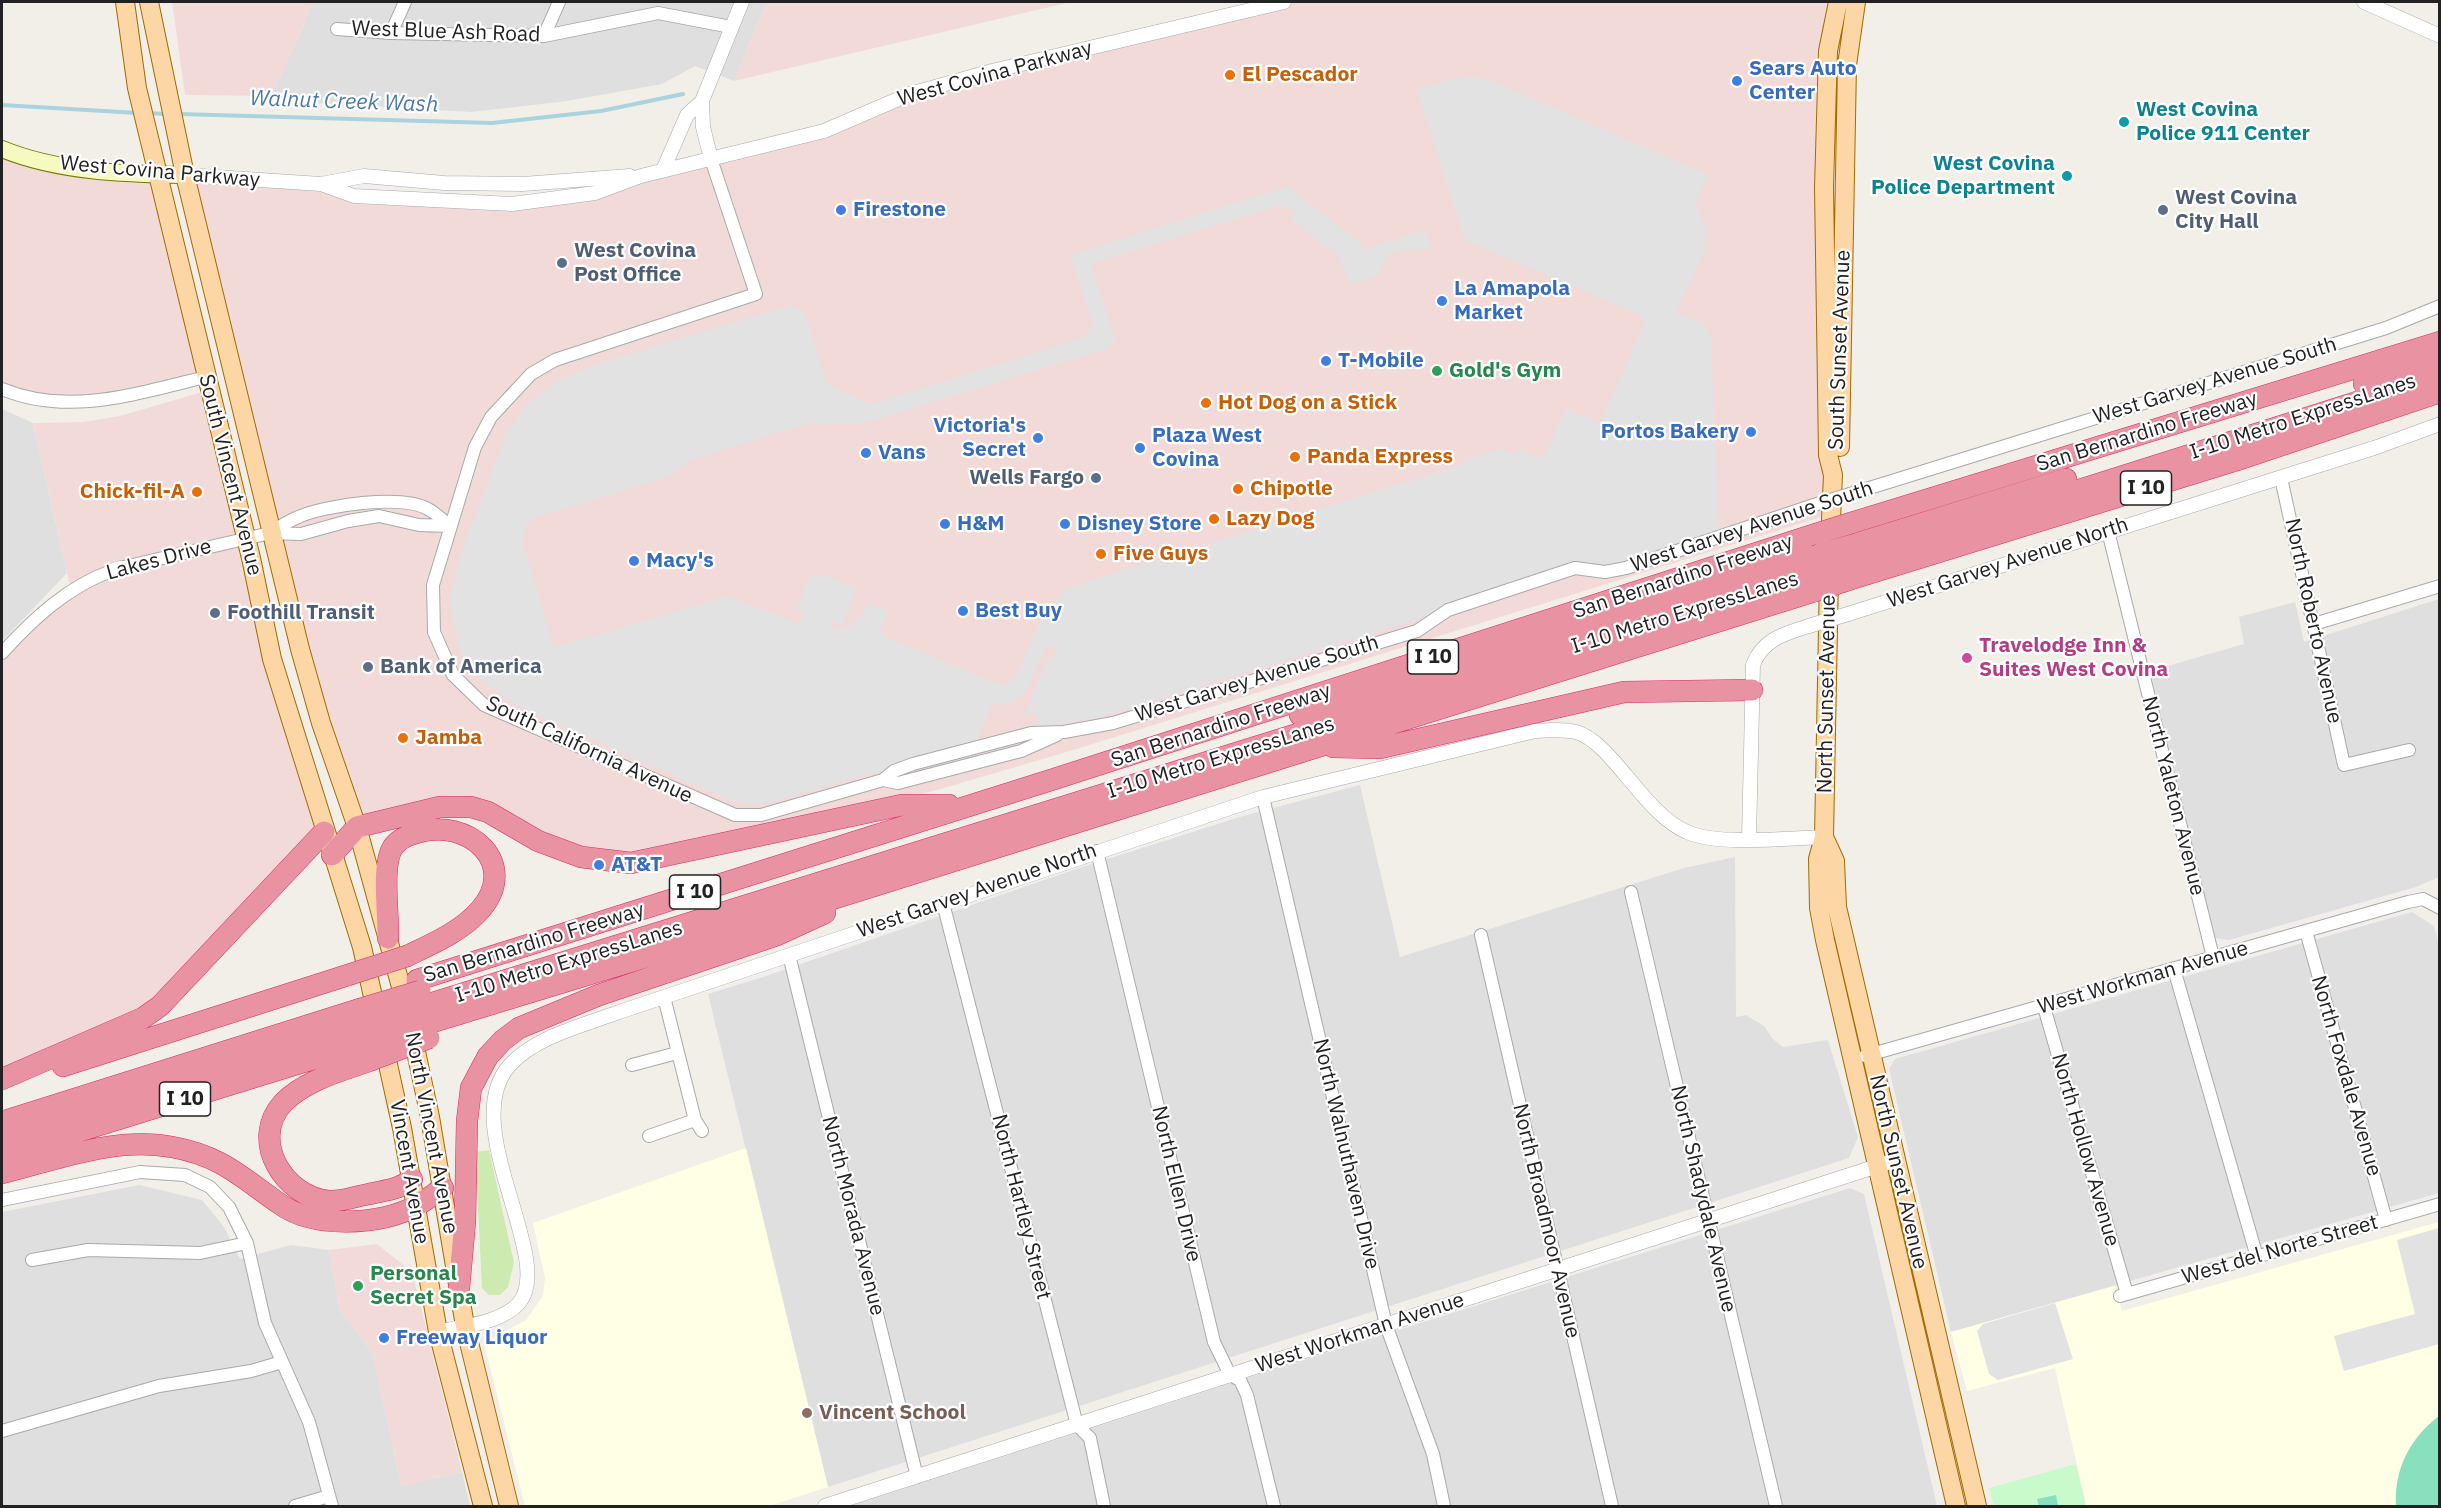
<!DOCTYPE html>
<html>
<head>
<meta charset="utf-8">
<style>
  body { margin:0 }
  #map { position:relative; width:2441px; height:1508px; overflow:hidden; background:#f2efe9; font-family:"IBM Plex Sans",sans-serif }
  canvas { display:block }
  .frame { position:absolute; inset:0; border:3px solid #222; pointer-events:none }
</style>
</head>
<body>
<div id="map">
<canvas width="2441" height="1508"></canvas>
<div class="frame"></div>
</div>
<script>
const ctx = document.querySelector('canvas').getContext('2d');
ctx.lineJoin = 'round';
function paint(path, color) { ctx.fillStyle = color; ctx.fill(path, 'evenodd'); }
function strokePath(path, color, width, dash) { ctx.strokeStyle = color; ctx.lineWidth = width; ctx.lineCap = dash ? 'butt' : 'round'; ctx.setLineDash(dash || []); ctx.stroke(path); }
function label(font, color, halo, rows, align = 'center') {
  ctx.font = font + ' "IBM Plex Sans",sans-serif'; ctx.lineWidth = 4.5; ctx.setLineDash([]); ctx.textBaseline = 'middle'; ctx.strokeStyle = halo; ctx.fillStyle = color; for (const [text, x, y, turn = 0] of rows) {
    ctx.save(); ctx.translate(x, y); ctx.rotate((+turn || 0) * Math.PI / 180); ctx.textAlign = isNaN(turn) ? turn : align; if (halo) ctx.strokeText(text, 0, 0); ctx.fillText(text, 0, 0); ctx.restore();
  }
}
const residential = new Path2D(`
  M 314,2 L 767,2 L 734,81 L 695,66 L 662,84 L 567,101 L 472,112 L 279,101 L 271,96 Z
  M 2,409 L 33,423 L 67,573 L 2,641 Z
  M 2439,599 L 2439,877 L 2416,887 L 2229,940 L 2215,938 L 2150,671 L 2244,644 L 2239,617 L 2295,602 L 2304,642 Z
  M 1360,785 L 1400,957 L 1684,868 L 1735,857 L 1736,1017 L 1746,1015 L 1764,1026 L 1773,1039 L 1783,1047 L 1828,1040 L 1858,1137 L 1849,1158 L 828,1487 L 708,994 L 763,977 L 1079,868 L 1243,816 Z
  M 2412,912 L 2434,926 L 2439,945 L 2439,1193 L 1951,1332 L 1889,1069 L 1895,1059 Z
  M 139,1185 L 202,1200 L 224,1227 L 240,1259 L 291,1245 L 329,1250 L 340,1310 L 373,1354 L 401,1486 L 462,1472 L 470,1506 L 2,1506 L 2,1212 Z
  M 1850,1188 L 1864,1194 L 1937,1506 L 850,1506 L 1331,1351 Z`);
const commercial = new Path2D(`
  M 172,2 L 314,2 L 271,96 L 185,95 Z
  M 767,2 L 1071,2 L 734,81 Z
  M 1284,2 L 1838,2 L 1828,51 L 1831,514 L 1070,751 L 937,790 L 668,857 L 614,863 L 488,812 L 357,827 L 338,775 L 185,175 L 321,184 L 355,196 L 512,204 L 595,193 L 824,131 L 910,94 Z
  M 2,149 L 156,174 L 206,377 L 86,403 L 2,389 Z
  M 209,390 L 324,832 L 160,1006 L 2,1072 L 2,653 L 71,590 L 33,423 L 83,422 L 120,416 Z
  M 377,1244 L 412,1272 L 462,1472 L 401,1486 L 373,1354 L 340,1310 L 329,1250 Z`);
const education = new Path2D(`
  M 746,1148 L 828,1487 L 769,1506 L 525,1506 L 484,1343 L 526,1320 L 543,1296 L 545,1278 L 533,1223 Z
  M 2439,1222 L 2439,1506 L 2086,1506 L 2055,1368 L 1967,1391 L 1951,1332 L 2115,1286 L 2122,1311 Z`);
const grass = new Path2D(`
  M 489,1150 L 514,1263 L 508,1287 L 500,1295 L 489,1295 L 482,1288 L 475,1152 Z`);
const park = new Path2D(`
  M 2076,1464 L 2086,1506 L 1994,1506 L 1989,1488 Z`);
const pitch = new Path2D(`
  M 2439,1416 L 2439,1506 L 2396,1506 C 2394,1469 2410,1438 2439,1416 Z
  M 2056,1495 L 2058,1506 L 2039,1506 L 2037,1499 Z`);
const parking = new Path2D(`
  M 1462,77 L 1479,77 L 1497,83 L 1709,175 L 1695,202 L 1705,227 L 1705,251 L 1676,312 L 1702,323 L 1711,336 L 1719,537 L 1626,568 L 1575,568 L 1448,610 L 1104,716 L 1039,728 L 1036,714 L 1024,715 L 1048,658 L 1058,658 L 1054,648 L 1051,646 L 1045,650 L 1024,696 L 1008,704 L 992,703 L 975,745 L 757,805 L 730,800 L 519,707 L 481,680 L 463,657 L 454,626 L 450,599 L 459,560 L 506,434 L 525,406 L 557,381 L 597,364 L 792,305 L 805,313 L 827,384 L 872,404 L 1085,337 L 1092,324 L 1070,255 L 1289,186 L 1367,249 L 1425,230 L 1431,248 L 1417,251 L 1408,248 L 1389,254 L 1379,275 L 1349,285 L 1339,257 L 1290,219 L 1295,213 L 1281,205 L 1094,263 L 1092,269 L 1116,340 L 1107,349 L 875,420 L 852,424 L 809,424 L 783,431 L 691,460 L 668,477 L 537,517 L 526,524 L 522,540 L 553,645 L 557,647 L 728,596 L 800,624 L 805,613 L 796,609 L 810,577 L 823,574 L 857,589 L 842,624 L 832,620 L 832,629 L 836,630 L 853,624 L 862,615 L 868,603 L 889,612 L 881,630 L 885,637 L 1003,686 L 1015,677 L 1047,606 L 1071,587 L 1461,465 L 1465,459 L 1501,449 L 1514,454 L 1518,448 L 1540,458 L 1546,453 L 1566,408 L 1600,423 L 1645,322 L 1643,316 L 1465,240 L 1416,89 Z
  M 2439,1228 L 2439,1344 L 2344,1371 L 2334,1336 L 2415,1314 L 2397,1240 Z
  M 2055,1303 L 2073,1359 L 1998,1380 L 1989,1374 L 1977,1331 L 1983,1324 Z`);
const stream = new Path2D(`
  M 2,105 L 138,113
  M 149,113 L 165,114
  M 179,114 L 492,123 L 601,111 L 683,94`);
const minor = new Path2D(`
  M 337,29 L 391,33 L 544,36 L 658,13 L 731,27
  M 391,33 L 405,2
  M 544,36 L 559,2
  M 711,159 L 756,294 L 555,360 L 531,374 L 491,417 L 475,447 L 433,585 L 434,632 L 453,675 L 484,705 L 735,815 L 761,815 L 883,780 L 894,771 L 913,764 L 1031,733 L 1064,732 L 1113,723 L 1417,631 L 1448,610 L 1575,568 L 1605,572 L 1626,568 L 1814,505
  M 2,389 C 70,417 137,393 206,377
  M 2281,478 L 2344,765 L 2409,750
  M 1850,494 L 2386,328 L 2440,306
  M 2108,531 L 2213,957
  M 271,532 C 279,527 287,522 296,518 C 323,505 402,494 428,509 C 436,513 443,521 450,526
  M 120,568 L 270,533 L 301,534 L 348,521 L 379,516 L 419,525 L 450,526
  M 2314,624 L 2440,586
  M 2,653 C 34,618 68,586 114,570
  M 883,780 L 898,783 L 1021,751 L 1057,735
  M 1263,797 L 1386,1325 L 1433,1454 L 1444,1506
  M 1097,851 L 1214,1342 L 1230,1375 L 1240,1380 L 1247,1395 L 1274,1506
  M 1631,892 L 1776,1506
  M 943,903 L 1077,1425 L 1090,1438 L 1104,1506
  M 2306,931 L 2386,1220
  M 1481,935 L 1612,1506
  M 789,955 L 917,1477
  M 2174,969 L 2257,1257
  M 664,997 L 695,1120 L 702,1131
  M 2044,1007 L 2127,1294
  M 1865,1056 L 2408,902 L 2423,899 L 2440,908
  M 632,1065 L 677,1053
  M 649,1136 L 695,1120
  M 2,1200 L 140,1172 L 185,1175 L 210,1187 L 229,1207 L 247,1243 L 265,1323 L 309,1422 L 332,1506
  M 32,1260 L 88,1250 L 200,1253 L 247,1243
  M 2120,1296 L 2440,1204
  M 2,1431 L 159,1386 L 251,1371 L 282,1362
  M 295,1506 L 329,1496`);
const tertiary = new Path2D(`
  M 2364,2 L 2440,36
  M 711,159 L 703,127 L 702,101 L 742,2
  M 663,170 L 687,115 L 702,101
  M 185,175 L 321,184 L 364,176 L 444,183 L 523,184 L 630,176
  M 321,184 L 354,196 L 512,204 L 595,193 L 641,176 L 824,131 L 910,94 L 992,71 L 1284,2
  M 114,570 L 120,568
  M 1848,614 L 2377,447 L 2440,424
  M 1749,838 L 1753,665 C 1763,638 1787,633 1812,625
  M 438,1332 C 462,1326 502,1323 519,1303 C 556,1260 457,1126 509,1066 C 534,1037 584,1025 619,1012 L 1263,797 L 1535,731 C 1549,730 1563,729 1576,732 C 1612,742 1644,814 1687,832 C 1718,846 1789,838 1824,837
  M 825,1506 L 1896,1160`);
const secondary = new Path2D(`
  M 2,149 C 58,172 125,174 185,175`);
const primary = new Path2D(`
  M 125,2 L 137,88 L 251,558 L 272,659 L 362,947 L 402,1128 L 438,1332 L 483,1506
  M 149,2 L 185,175 L 300,649 L 321,723 L 357,827 L 406,1005 L 430,1117 L 465,1326 L 509,1506
  M 1840,447 L 1847,65 L 1856,2
  M 1830,541 L 1833,475 L 1828,455 L 1824,187 L 1828,51 L 1838,2
  M 1829,575 L 1824,837 L 1818,859 L 1819,908 L 1825,940 L 1956,1506
  M 1824,837 L 1835,861 L 1837,907 L 1977,1506`);
const motorway = new Path2D(`
  M 2364,384 L 2440,356
  M 1851,523 L 2440,342
  M 1852,545 L 2066,479
  M 1852,562 L 2354,403 L 2440,372
  M 1851,579 L 2237,460 L 2440,392
  M 1300,715 L 1815,556
  M 1333,747 L 1380,748 L 1624,692 L 1752,690
  M 332,855 L 357,827 L 440,807 L 471,807 L 488,812 L 538,841 L 581,857 L 631,863 L 902,805 L 949,805
  M 388,938 C 389,915 381,865 393,847 C 398,840 408,835 416,833 C 470,816 520,865 480,910 C 462,931 432,944 407,956
  M 417,980 L 1051,780 L 1816,534
  M 423,1006 L 1815,573
  M 426,1024 L 695,942 L 1815,591
  M 369,1061 C 341,1071 305,1080 283,1103 C 249,1140 284,1197 329,1201 C 341,1202 357,1196 369,1194 C 386,1190 399,1190 412,1179
  M 63,1066 L 348,975
  M 2,1079 L 143,1018 L 160,1006 L 324,832
  M 2,1122 L 360,1009
  M 2,1139 L 364,1024
  M 2,1155 L 368,1042
  M 2,1173 C 55,1160 116,1136 172,1147 C 222,1156 241,1177 280,1204 C 314,1229 380,1225 416,1206 C 425,1201 434,1194 443,1188
  M 459,1288 L 465,1222 L 467,1121 L 471,1088 L 488,1056 L 503,1040 L 519,1028 L 599,995 L 777,935 L 825,913`);
const minorBridge = new Path2D(`
  M 1814,505 L 1850,494`);
const tertiaryBridge = new Path2D(`
  M 1812,625 L 1848,614`);
const motorwayBridge = new Path2D(`
  M 1816,534 L 1851,523
  M 1815,556 L 1852,545
  M 1815,573 L 1852,562
  M 1815,591 L 1851,579
  M 348,975 L 407,956
  M 360,1009 L 420,991
  M 364,1024 L 423,1006
  M 368,1042 L 426,1024
  M 369,1061 L 429,1038`);
const markers = [
  [1230,75,6,"#e8710a"],
  [1737,81,6,"#3f7fe0"],
  [2124,122,6,"#0f9aa8"],
  [2067,176,6,"#0f9aa8"],
  [841,210,6,"#3f7fe0"],
  [2163,210,6,"#5c6f8a"],
  [562,263,6,"#5c6f8a"],
  [1442,301,6,"#3f7fe0"],
  [1326,361,6,"#3f7fe0"],
  [1437,371,6,"#2e9e5b"],
  [1206,403,6,"#e8710a"],
  [1751,432,6,"#3f7fe0"],
  [1038,438,6,"#3f7fe0"],
  [1140,448,6,"#3f7fe0"],
  [866,453,6,"#3f7fe0"],
  [1295,457,6,"#e8710a"],
  [1096,478,6,"#5c6f8a"],
  [1238,489,6,"#e8710a"],
  [197,492,6,"#e8710a"],
  [1214,519,6,"#e8710a"],
  [945,524,6,"#3f7fe0"],
  [1065,524,6,"#3f7fe0"],
  [1101,554,6,"#e8710a"],
  [634,561,6,"#3f7fe0"],
  [963,611,6,"#3f7fe0"],
  [215,613,6,"#5c6f8a"],
  [1967,658,6,"#d1479c"],
  [368,667,6,"#5c6f8a"],
  [403,738,6,"#e8710a"],
  [599,865,6,"#3f7fe0"],
  [358,1286,6,"#2e9e5b"],
  [384,1338,6,"#3f7fe0"],
  [807,1413,6,"#8d6e63"]
];
const shields = [
  [2146,488,51],
  [1433,657,51],
  [695,892,51],
  [185,1099,51]
];
const shieldNames = [
  ["I 10",2146,488],
  ["I 10",1433,657],
  ["I 10",695,892],
  ["I 10",185,1099]
];
const streetNames = [
  ["West Blue Ash Road",446,32,2],
  ["West Covina Parkway",995,74,-15],
  ["West Covina Parkway",160,172,5],
  ["South Sunset Avenue",1840,350,-88],
  ["West Garvey Avenue South",2215,381,-17],
  ["I-10 Metro ExpressLanes",2303,417,-18],
  ["San Bernardino Freeway",2147,432,-17],
  ["South Vincent Avenue",230,475,76],
  ["West Garvey Avenue South",1752,527,-18],
  ["Lakes Drive",159,560,-15],
  ["West Garvey Avenue North",2008,563,-18],
  ["San Bernardino Freeway",1683,577,-18],
  ["I-10 Metro ExpressLanes",1685,613,-17],
  ["North Roberto Avenue",2313,621,78],
  ["West Garvey Avenue South",1257,679,-17],
  ["North Sunset Avenue",1827,694,-89],
  ["San Bernardino Freeway",1221,726,-18],
  ["South California Avenue",589,750,25],
  ["I-10 Metro ExpressLanes",1221,758,-17],
  ["North Yaleton Avenue",2173,796,76],
  ["West Garvey Avenue North",977,891,-19],
  ["San Bernardino Freeway",534,943,-17],
  ["I-10 Metro ExpressLanes",569,962,-17],
  ["West Workman Avenue",2143,978,-16],
  ["North Foxdale Avenue",2346,1076,74],
  ["North Vincent Avenue",431,1133,79],
  ["North Hollow Avenue",2085,1150,74],
  ["North Walnuthaven Drive",1346,1154,77],
  ["Vincent Avenue",409,1172,80],
  ["North Sunset Avenue",1898,1172,77],
  ["North Ellen Drive",1176,1184,77],
  ["North Shadydale Avenue",1703,1199,77],
  ["North Hartley Street",1021,1207,76],
  ["North Morada Avenue",853,1216,76],
  ["North Broadmoor Avenue",1546,1221,77],
  ["West del Norte Street",2280,1250,-16],
  ["West Workman Avenue",1360,1333,-18]
];
const shopNames = [
  ["Sears Auto",1749,69],
  ["Center",1749,93],
  ["Firestone",853,210],
  ["La Amapola",1454,289],
  ["Market",1454,313],
  ["T-Mobile",1338,361],
  ["Victoria's",1026,426,"right"],
  ["Secret",1026,450,"right"],
  ["Portos Bakery",1739,432,"right"],
  ["Plaza West",1152,436],
  ["Covina",1152,460],
  ["Vans",878,453],
  ["H&M",957,524],
  ["Disney Store",1077,524],
  ["Macy's",646,561],
  ["Best Buy",975,611],
  ["AT&T",611,865],
  ["Freeway Liquor",396,1338]
];
const foodNames = [
  ["El Pescador",1242,75],
  ["Hot Dog on a Stick",1218,403],
  ["Panda Express",1307,457],
  ["Chipotle",1250,489],
  ["Chick-fil-A",185,492,"right"],
  ["Lazy Dog",1226,519],
  ["Five Guys",1113,554],
  ["Jamba",415,738]
];
const cultureNames = [
  ["West Covina",2136,110],
  ["Police 911 Center",2136,134],
  ["West Covina",2055,164,"right"],
  ["Police Department",2055,188,"right"]
];
const serviceNames = [
  ["West Covina",2175,198],
  ["City Hall",2175,222],
  ["West Covina",574,251],
  ["Post Office",574,275],
  ["Wells Fargo",1084,478,"right"],
  ["Foothill Transit",227,613],
  ["Bank of America",380,667]
];
const leisureNames = [
  ["Gold's Gym",1449,371],
  ["Personal",370,1274],
  ["Secret Spa",370,1298]
];
const hotelNames = [
  ["Travelodge Inn &",1979,646],
  ["Suites West Covina",1979,670]
];
const educationNames = [
  ["Vincent School",819,1413]
];
const waterNames = [
  ["Walnut Creek Wash",344,102,2]
];
paint(residential, '#e0dfdf');
paint(commercial, '#f2dad9');
paint(education, '#ffffe5');
paint(grass, '#cdebb0');
paint(park, '#c8facc');
paint(pitch, '#88e0be');
paint(parking, '#e2e2e2');
strokePath(stream, '#aad3df', 4);
strokePath(minor, '#a9a9a9', 14);
strokePath(tertiary, '#a9a9a9', 15);
strokePath(secondary, '#707d05', 18);
strokePath(primary, '#a06b00', 20);
strokePath(motorway, '#dc2a67', 22);
strokePath(minor, '#fff', 12);
strokePath(tertiary, '#fff', 14);
strokePath(secondary, '#f7fabf', 16);
strokePath(primary, '#fcd6a4', 18);
strokePath(motorway, '#e892a2', 21);
strokePath(minorBridge, '#a9a9a9', 14, []);
strokePath(tertiaryBridge, '#a9a9a9', 15, []);
strokePath(motorwayBridge, '#dc2a67', 22, []);
strokePath(minorBridge, '#fff', 12);
strokePath(tertiaryBridge, '#fff', 14);
strokePath(motorwayBridge, '#e892a2', 21);
for (const [x, y, r, color] of markers) { const dot = new Path2D(); dot.arc(x, y, r, 0, 2 * Math.PI); ctx.fillStyle = color; ctx.fill(dot); strokePath(dot, '#fff', 2); }
for (const [x, y, w] of shields) { const box = new Path2D(); box.roundRect(x - w / 2, y - 17, w, 34, 4.5); ctx.fillStyle = '#fff'; ctx.fill(box); strokePath(box, '#222', 1.5); }
label('bold 20px', '#222', null, shieldNames);
label('21px', '#222', '#fff', streetNames);
label('bold 21px', '#366cbe', '#fff', shopNames, 'left');
label('bold 21px', '#c56008', '#fff', foodNames, 'left');
label('bold 21px', '#0d838f', '#fff', cultureNames, 'left');
label('bold 21px', '#4e5e75', '#fff', serviceNames, 'left');
label('bold 21px', '#27864d', '#fff', leisureNames, 'left');
label('bold 21px', '#b23c85', '#fff', hotelNames, 'left');
label('bold 21px', '#785e54', '#fff', educationNames, 'left');
label('italic 22px', '#4a7aab', '#fff', waterNames);
</script>
</body>
</html>
